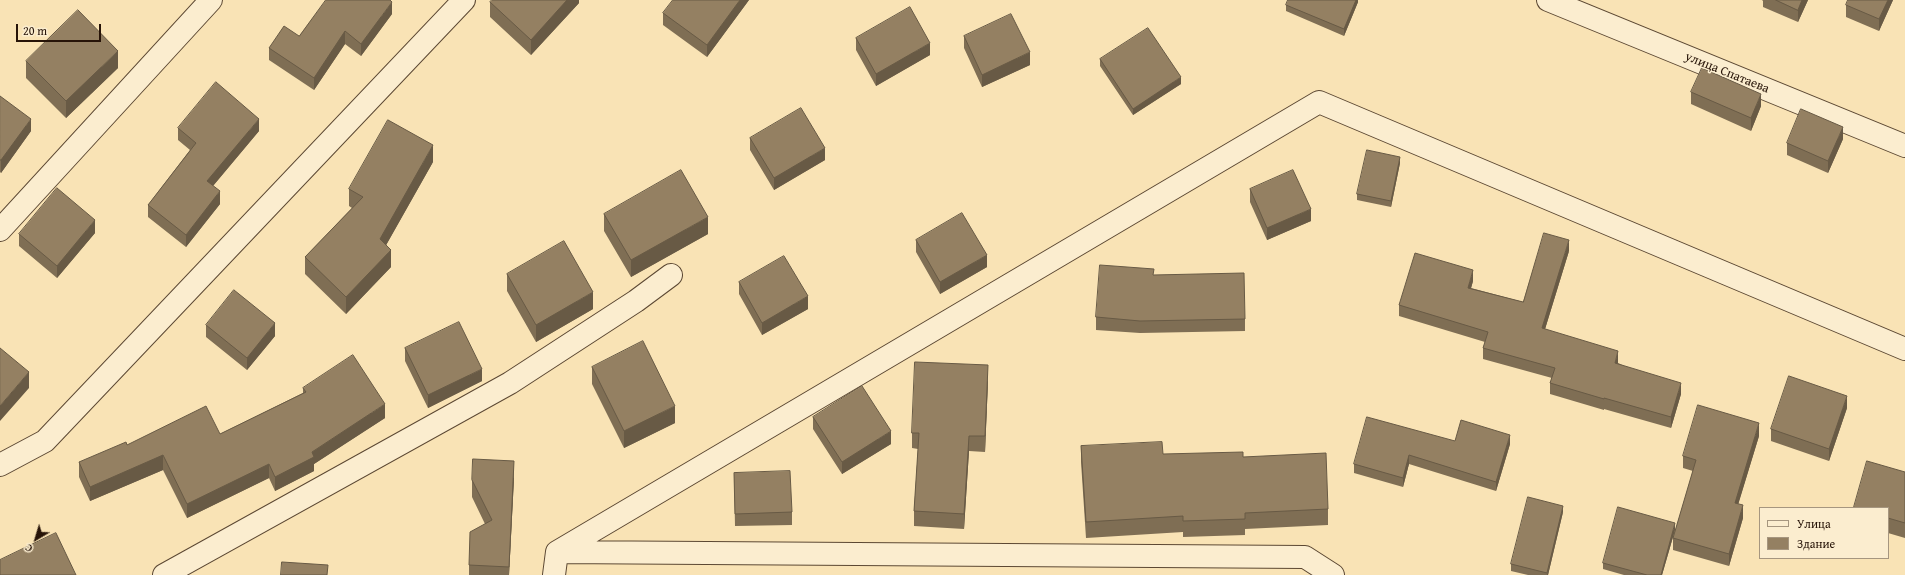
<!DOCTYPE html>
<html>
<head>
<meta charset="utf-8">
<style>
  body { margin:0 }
  #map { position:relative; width:1905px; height:575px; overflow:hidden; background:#f9e3b5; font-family:"Gentium Book Plus",serif }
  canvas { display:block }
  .legend { position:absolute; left:1759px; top:507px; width:130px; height:52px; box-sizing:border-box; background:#fbedcf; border:1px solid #a6967f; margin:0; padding:5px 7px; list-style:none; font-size:12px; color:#271408 }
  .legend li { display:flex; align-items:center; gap:8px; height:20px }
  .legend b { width:20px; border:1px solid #a6967f }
  .north { position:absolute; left:16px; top:519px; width:40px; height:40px; -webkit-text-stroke:3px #fbedcf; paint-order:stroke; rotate:218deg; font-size:11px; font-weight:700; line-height:16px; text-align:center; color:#271408 }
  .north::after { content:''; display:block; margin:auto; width:14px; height:18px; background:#271408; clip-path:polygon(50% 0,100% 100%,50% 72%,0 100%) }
  .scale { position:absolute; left:16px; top:24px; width:85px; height:18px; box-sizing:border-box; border:2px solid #271408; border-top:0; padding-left:5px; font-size:12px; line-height:14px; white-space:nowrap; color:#271408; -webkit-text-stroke:3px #fbedcf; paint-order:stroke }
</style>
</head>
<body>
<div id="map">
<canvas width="1905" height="575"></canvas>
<ul class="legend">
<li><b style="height:5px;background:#fbedcf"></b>Улица</li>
<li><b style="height:11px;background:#948062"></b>Здание</li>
</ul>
<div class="north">С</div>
<div class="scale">20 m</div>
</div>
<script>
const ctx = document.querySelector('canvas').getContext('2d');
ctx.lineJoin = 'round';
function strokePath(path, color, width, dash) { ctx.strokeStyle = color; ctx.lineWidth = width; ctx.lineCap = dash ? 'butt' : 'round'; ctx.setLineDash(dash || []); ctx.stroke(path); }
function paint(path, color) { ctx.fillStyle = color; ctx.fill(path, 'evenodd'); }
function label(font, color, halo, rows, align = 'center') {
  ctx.font = font + ' "Gentium Book Plus",serif'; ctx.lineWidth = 3; ctx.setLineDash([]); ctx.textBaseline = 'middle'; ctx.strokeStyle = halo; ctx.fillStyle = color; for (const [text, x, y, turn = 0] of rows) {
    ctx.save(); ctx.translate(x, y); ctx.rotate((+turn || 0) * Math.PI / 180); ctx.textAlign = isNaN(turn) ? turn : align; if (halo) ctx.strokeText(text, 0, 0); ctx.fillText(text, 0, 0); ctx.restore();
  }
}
const minor = new Path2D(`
  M 1548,0 L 1905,146
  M 0,230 L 211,0
  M 0,465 L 45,441 L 464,0
  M 557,552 L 1319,102 L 1905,349
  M 164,575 L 510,383 L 636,301 L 671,275
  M 554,575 L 557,552 L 1305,557 L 1333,575`);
const wall = new Path2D(`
  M 579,0 L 579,3 L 531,55 L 490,17 L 490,2 Z
  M 749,0 L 707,57 L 663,25 L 663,13 Z
  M 1358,0 L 1358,2 L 1344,36 L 1286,11 L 1286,5 Z
  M 1762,0 L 1808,0 L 1798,22 L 1763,7 L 1763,1 Z
  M 1893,0 L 1879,31 L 1846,17 L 1846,5 Z
  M 392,14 L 361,56 L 345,44 L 314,90 L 269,60 L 269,48 L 299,36 Z
  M 964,36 L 1030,65 L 982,87 L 964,48 Z
  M 856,38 L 930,55 L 876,86 L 856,50 Z
  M 1100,59 L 1181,84 L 1133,115 L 1100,66 Z
  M 26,61 L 118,68 L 66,118 L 26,78 Z
  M 1691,92 L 1761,106 L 1751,131 L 1691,104 Z
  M 0,96 L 31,131 L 1,173 L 0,172 Z
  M 178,128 L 259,131 L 213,186 L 220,204 L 186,247 L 148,217 L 148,205 L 190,150 L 178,140 Z
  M 750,138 L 825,160 L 774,190 L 750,150 Z
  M 1843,139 L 1828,173 L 1787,155 L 1787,143 Z
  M 433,162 L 386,245 L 391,267 L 346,314 L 305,274 L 305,257 L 352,208 L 349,206 L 349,189 Z
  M 1400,163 L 1391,207 L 1357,200 L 1357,194 Z
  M 1250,189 L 1311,221 L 1267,240 L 1250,202 Z
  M 604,214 L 708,234 L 631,277 L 604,231 Z
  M 95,233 L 57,278 L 19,246 L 19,234 Z
  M 916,240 L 987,267 L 940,294 L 916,252 Z
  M 1569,251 L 1545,329 L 1618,362 L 1618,363 L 1681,394 L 1671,428 L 1604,409 L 1604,410 L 1550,394 L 1550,383 L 1552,378 L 1483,359 L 1483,348 L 1485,342 L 1399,316 L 1399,305 L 1473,281 L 1471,288 L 1523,302 Z
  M 507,274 L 593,309 L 536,342 L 507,291 Z
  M 1154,275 L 1245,319 L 1245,331 L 1140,333 L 1096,330 L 1096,317 Z
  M 739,282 L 808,309 L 762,335 L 739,294 Z
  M 206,325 L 275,336 L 247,370 L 206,337 Z
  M 405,348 L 482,381 L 428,408 L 405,361 Z
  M 592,367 L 675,423 L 624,448 L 592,384 Z
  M 988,381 L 985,452 L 969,451 L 964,529 L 914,526 L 914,511 L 918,449 L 912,448 L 912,433 Z
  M 303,388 L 385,418 L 314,464 L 314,471 L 275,491 L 269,478 L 187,518 L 163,470 L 90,501 L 79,477 L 79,462 L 220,434 L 303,393 Z
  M 1847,408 L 1829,461 L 1771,441 L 1771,429 Z
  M 813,417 L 891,444 L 842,474 L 813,429 Z
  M 1759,436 L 1738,504 L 1743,518 L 1729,566 L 1673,550 L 1673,538 L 1693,471 L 1683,468 L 1683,456 Z
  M 1455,441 L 1510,444 L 1496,491 L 1409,464 L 1403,487 L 1354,473 L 1354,464 Z
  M 1081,446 L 1163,454 L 1243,457 L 1328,509 L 1328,525 L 1245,529 L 1245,535 L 1183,537 L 1183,532 L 1086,538 L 1081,462 Z
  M 1905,472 L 1905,538 L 1888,533 L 1888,508 L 1854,508 L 1854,507 Z
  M 734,473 L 792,512 L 792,525 L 735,526 Z
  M 514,478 L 509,575 L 469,575 L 469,565 L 485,524 L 472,497 L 472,480 Z
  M 1563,512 L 1548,575 L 1528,575 L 1511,571 L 1511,564 Z
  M 1675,530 L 1662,575 L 1624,575 L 1603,569 L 1603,563 Z`);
const shadedWall = new Path2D(`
  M 567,0 L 579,0 L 579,3 L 531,55 L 531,40 Z
  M 740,0 L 749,0 L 707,57 L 707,45 Z
  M 1356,0 L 1358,0 L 1358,2 L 1344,36 L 1344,29 Z
  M 1802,0 L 1808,0 L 1798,22 L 1798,10 Z
  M 1888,0 L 1893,0 L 1879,31 L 1879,19 Z
  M 392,2 L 392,14 L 361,56 L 361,44 Z
  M 345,31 L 345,44 L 314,90 L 314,78 Z
  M 930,43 L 930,55 L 876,86 L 876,74 Z
  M 118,51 L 118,68 L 66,118 L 66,101 Z
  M 1030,52 L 1030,65 L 982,87 L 982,75 Z
  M 1181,77 L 1181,84 L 1133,115 L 1133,109 Z
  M 1761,94 L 1761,106 L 1751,131 L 1751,118 Z
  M 31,119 L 31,131 L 1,173 L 1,160 Z
  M 259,119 L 259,131 L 207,193 L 207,181 Z
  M 1843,127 L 1843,139 L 1828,173 L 1828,161 Z
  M 433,145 L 433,162 L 380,256 L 380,239 Z
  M 825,148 L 825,160 L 774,190 L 774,178 Z
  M 1400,157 L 1400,163 L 1391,207 L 1391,201 Z
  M 220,191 L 220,204 L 186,247 L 186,235 Z
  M 1311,209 L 1311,221 L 1267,240 L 1267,228 Z
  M 708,217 L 708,234 L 631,277 L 631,260 Z
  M 95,220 L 95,233 L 57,278 L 57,266 Z
  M 1569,240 L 1569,251 L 1542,339 L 1542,328 Z
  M 391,250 L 391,267 L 346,314 L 346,297 Z
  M 987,255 L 987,267 L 940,294 L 940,282 Z
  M 1473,270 L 1473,281 L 1468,299 L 1468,288 Z
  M 593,292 L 593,309 L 536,342 L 536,325 Z
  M 808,296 L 808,309 L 762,335 L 762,323 Z
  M 275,323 L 275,336 L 247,370 L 247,358 Z
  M 1618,351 L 1618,362 L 1615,374 L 1615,363 Z
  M 988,365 L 988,381 L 985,452 L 985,436 Z
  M 482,369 L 482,381 L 428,408 L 428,395 Z
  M 29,372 L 29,388 L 0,421 L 0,406 Z
  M 1681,383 L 1681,394 L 1671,428 L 1671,417 Z
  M 1847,396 L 1847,408 L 1829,461 L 1829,449 Z
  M 385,404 L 385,418 L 314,464 L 314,471 L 275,491 L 275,477 Z
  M 675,406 L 675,423 L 624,448 L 624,431 Z
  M 1759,423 L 1759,436 L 1735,515 L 1735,503 Z
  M 891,431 L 891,444 L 842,474 L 842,462 Z
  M 1510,435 L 1510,444 L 1496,491 L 1496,482 Z
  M 969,436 L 969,451 L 964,529 L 964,514 Z
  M 163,455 L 163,470 L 90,501 L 90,487 Z
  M 1409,455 L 1409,464 L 1403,487 L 1403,478 Z
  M 514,461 L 514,478 L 509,575 L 509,567 Z
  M 269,464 L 269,478 L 187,518 L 187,504 Z
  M 1743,505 L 1743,518 L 1729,566 L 1729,554 Z
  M 1563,506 L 1563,512 L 1548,575 L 1547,575 Z
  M 1675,523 L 1675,530 L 1662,575 L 1661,575 Z`);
const building = new Path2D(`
  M 326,0 L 390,0 L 392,2 L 361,44 L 345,31 L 314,78 L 269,48 L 284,26 L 299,36 Z
  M 492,0 L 567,0 L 531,40 L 490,2 Z
  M 673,0 L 740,0 L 707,45 L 663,13 Z
  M 1288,0 L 1356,0 L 1344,29 L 1286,5 Z
  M 1776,0 L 1802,0 L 1798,10 Z
  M 1848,0 L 1888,0 L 1879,19 L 1846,5 Z
  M 910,7 L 930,43 L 876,74 L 856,38 Z
  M 78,10 L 118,51 L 66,101 L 26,61 Z
  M 1011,14 L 1030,52 L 982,75 L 964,36 Z
  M 1148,28 L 1181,77 L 1133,109 L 1100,59 Z
  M 1702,68 L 1761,94 L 1751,118 L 1691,92 Z
  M 216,82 L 259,119 L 207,181 L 220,191 L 186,235 L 148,205 L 196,143 L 178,128 Z
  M 0,96 L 31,119 L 1,160 L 0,160 Z
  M 801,108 L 825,148 L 774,178 L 750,138 Z
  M 1801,109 L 1843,127 L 1828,161 L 1787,143 Z
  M 388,120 L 433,145 L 380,239 L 391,250 L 346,297 L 305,257 L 363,197 L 349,189 Z
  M 1367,150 L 1400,157 L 1391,201 L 1357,194 Z
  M 681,170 L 708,217 L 631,260 L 604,214 Z
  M 1293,170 L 1311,209 L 1267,228 L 1250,189 Z
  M 57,188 L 95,220 L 57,266 L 19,234 Z
  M 962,213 L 987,255 L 940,282 L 916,240 Z
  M 1544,233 L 1569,240 L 1542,328 L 1618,351 L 1615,363 L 1681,383 L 1671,417 L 1604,398 L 1604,399 L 1550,383 L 1555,368 L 1483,348 L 1488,332 L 1399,305 L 1415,253 L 1473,270 L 1468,288 L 1523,302 Z
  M 564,241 L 593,292 L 536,325 L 507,274 Z
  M 784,256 L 808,296 L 762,323 L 739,282 Z
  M 1100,265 L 1154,269 L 1153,275 L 1244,273 L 1245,319 L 1140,321 L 1096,317 Z
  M 234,290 L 275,323 L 247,358 L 206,325 Z
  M 459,322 L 482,369 L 428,395 L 405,348 Z
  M 643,341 L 675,406 L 624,431 L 592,367 Z
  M 0,348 L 29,372 L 0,406 Z
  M 353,355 L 385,404 L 312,452 L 314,457 L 275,477 L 269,464 L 187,504 L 163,455 L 90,487 L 79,462 L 126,442 L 127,445 L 206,406 L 220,434 L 306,392 L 303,388 Z
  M 915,362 L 988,365 L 985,436 L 969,436 L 964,514 L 914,511 L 919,433 L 912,433 Z
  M 1789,376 L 1847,396 L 1829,449 L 1771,429 Z
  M 862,386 L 891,431 L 842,462 L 813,417 Z
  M 1698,405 L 1759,423 L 1735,503 L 1743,505 L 1729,554 L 1673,538 L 1696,460 L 1683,456 Z
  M 1367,417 L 1455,441 L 1461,420 L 1510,435 L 1496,482 L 1409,455 L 1403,478 L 1354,464 Z
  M 1162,442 L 1163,454 L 1243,452 L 1243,457 L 1326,453 L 1328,509 L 1245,513 L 1245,519 L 1183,521 L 1183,516 L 1086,522 L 1081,446 Z
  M 473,459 L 514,461 L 509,567 L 469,565 L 470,532 L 492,520 L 472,480 Z
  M 1867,461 L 1905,472 L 1905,523 L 1888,518 L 1888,508 L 1856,508 L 1854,507 Z
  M 790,471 L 792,512 L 735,514 L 734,473 Z
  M 1528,497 L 1563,506 L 1547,573 L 1511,564 Z
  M 1618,507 L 1675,523 L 1661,575 L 1647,575 L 1603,563 Z
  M 56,533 L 76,575 L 0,575 L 0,560 Z
  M 282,562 L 328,565 L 327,575 L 281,575 Z`);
const streetNames = [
  ["улица Спатаева",1727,73,22]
];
strokePath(minor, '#5c4833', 24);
strokePath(minor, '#fbedcf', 22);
paint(wall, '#7f6e54');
paint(shadedWall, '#685a45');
paint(building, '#948062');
strokePath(building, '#685a45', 1);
label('13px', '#271408', '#fbedcf', streetNames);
</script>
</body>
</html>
